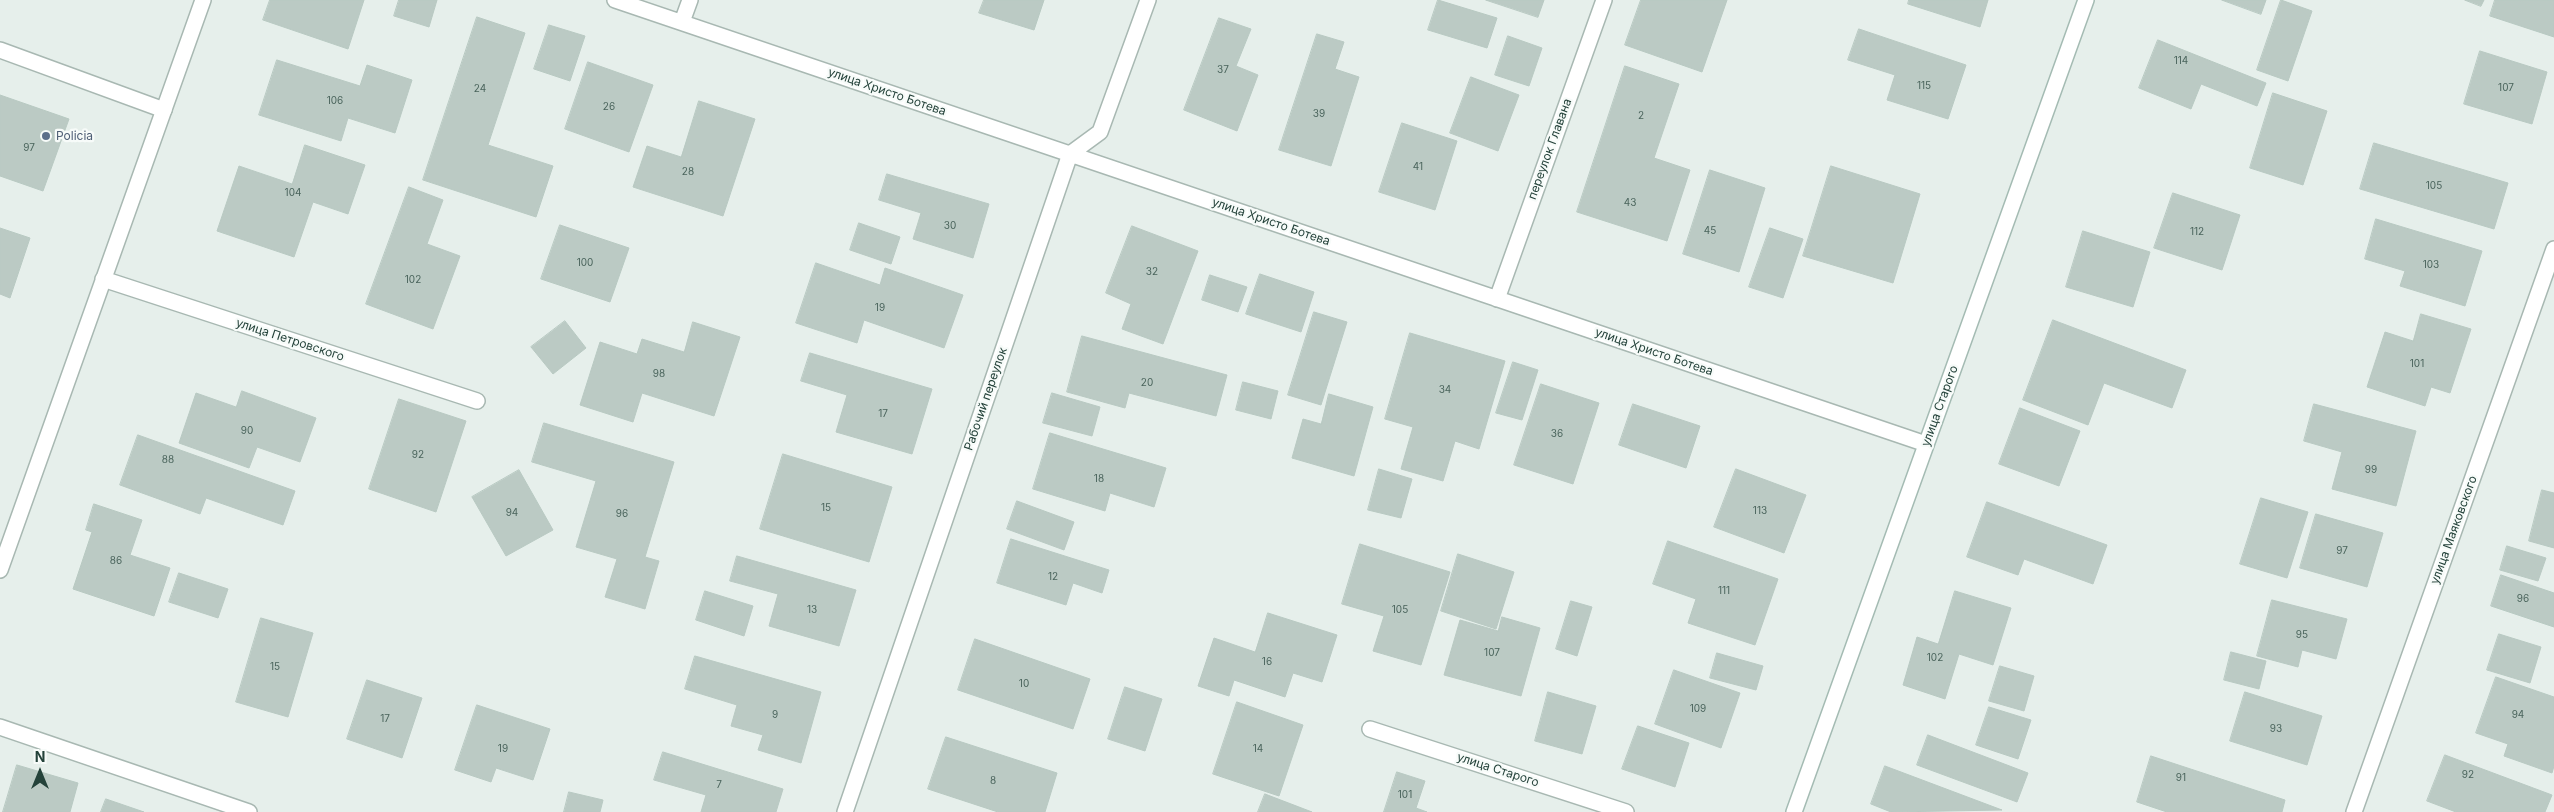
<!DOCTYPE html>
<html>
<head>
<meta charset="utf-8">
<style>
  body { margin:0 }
  #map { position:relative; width:2554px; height:812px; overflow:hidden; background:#e6efeb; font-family:Inter,sans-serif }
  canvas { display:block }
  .north { position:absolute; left:15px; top:747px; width:50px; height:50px; -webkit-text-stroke:4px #f7fbf9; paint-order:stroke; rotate:0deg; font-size:14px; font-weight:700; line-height:20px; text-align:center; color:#24423a }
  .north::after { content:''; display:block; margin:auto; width:18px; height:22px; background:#24423a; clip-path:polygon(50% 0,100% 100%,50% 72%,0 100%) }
</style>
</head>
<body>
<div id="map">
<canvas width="2554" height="812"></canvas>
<div class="north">N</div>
</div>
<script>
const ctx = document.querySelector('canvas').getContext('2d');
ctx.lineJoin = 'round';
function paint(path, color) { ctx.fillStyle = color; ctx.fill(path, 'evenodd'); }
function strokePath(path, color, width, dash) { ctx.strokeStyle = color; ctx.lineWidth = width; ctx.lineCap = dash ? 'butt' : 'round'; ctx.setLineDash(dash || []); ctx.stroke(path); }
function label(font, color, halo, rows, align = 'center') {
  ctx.font = font + ' Inter,sans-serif'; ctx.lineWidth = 4.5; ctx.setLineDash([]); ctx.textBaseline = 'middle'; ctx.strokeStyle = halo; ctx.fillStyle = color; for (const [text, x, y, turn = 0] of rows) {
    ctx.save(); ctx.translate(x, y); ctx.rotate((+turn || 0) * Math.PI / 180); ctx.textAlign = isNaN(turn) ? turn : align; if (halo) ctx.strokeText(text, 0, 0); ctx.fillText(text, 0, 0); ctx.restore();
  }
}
const building = new Path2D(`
  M 270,0 L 364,0 L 348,49 L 263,20 Z
  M 399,0 L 437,0 L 429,27 L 394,16 Z
  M 984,0 L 1044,0 L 1034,30 L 979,13 Z
  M 1438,0 L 1497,18 L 1487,48 L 1428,30 Z
  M 1486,0 L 1544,0 L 1538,17 Z
  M 1641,0 L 1727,0 L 1702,72 L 1625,45 Z
  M 1909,0 L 1988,0 L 1980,27 L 1908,4 Z
  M 2222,0 L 2266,0 L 2261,14 Z
  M 2281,0 L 2312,11 L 2288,81 L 2257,70 Z
  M 2465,0 L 2484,0 L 2481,6 Z
  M 2495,0 L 2554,0 L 2554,37 L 2490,16 Z
  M 477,17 L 525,33 L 488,145 L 553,166 L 536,217 L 423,180 Z
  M 1219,18 L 1251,29 L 1236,66 L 1258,75 L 1237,131 L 1184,110 Z
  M 549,25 L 585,36 L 570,81 L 534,69 Z
  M 1859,29 L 1966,65 L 1948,119 L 1887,100 L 1895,75 L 1848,60 Z
  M 1317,34 L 1344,42 L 1335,69 L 1359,77 L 1331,166 L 1279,150 Z
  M 1508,36 L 1542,48 L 1529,86 L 1495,75 Z
  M 2158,40 L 2266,83 L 2257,106 L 2201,84 L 2191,109 L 2139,88 Z
  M 2480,51 L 2547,72 L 2532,124 L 2464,104 Z
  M 277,60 L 360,86 L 367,65 L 412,80 L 395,133 L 348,118 L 341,141 L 259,115 Z
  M 588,62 L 653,85 L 629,152 L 565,129 Z
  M 1625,66 L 1679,84 L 1654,158 L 1690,170 L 1667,241 L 1577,212 Z
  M 1471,77 L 1519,95 L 1498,151 L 1450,133 Z
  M 2273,93 L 2327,111 L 2303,185 L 2250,168 Z
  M 0,95 L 69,119 L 43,191 L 0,176 Z
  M 699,101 L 755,119 L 723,216 L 633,187 L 647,146 L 681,157 Z
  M 1402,123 L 1457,141 L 1435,210 L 1379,192 Z
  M 2374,143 L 2508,183 L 2494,229 L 2360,189 Z
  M 305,145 L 365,165 L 348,214 L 313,202 L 294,257 L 217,231 L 239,166 L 292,184 Z
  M 1831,166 L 1920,194 L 1893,283 L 1803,256 Z
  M 1710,170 L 1765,188 L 1739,272 L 1683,254 Z
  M 887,174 L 989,204 L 973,258 L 913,239 L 921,213 L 879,200 Z
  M 409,187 L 443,200 L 427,244 L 460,256 L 433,329 L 366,304 Z
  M 2173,193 L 2240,215 L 2222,270 L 2154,248 Z
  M 2376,219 L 2482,251 L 2465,306 L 2400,286 L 2405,271 L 2365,259 Z
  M 859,223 L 900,237 L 891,264 L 850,250 Z
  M 560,225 L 629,248 L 610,302 L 541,279 Z
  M 1132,226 L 1198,251 L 1163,344 L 1122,329 L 1131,304 L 1106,293 Z
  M 0,228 L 30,238 L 10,298 L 0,294 Z
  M 1770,228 L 1803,239 L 1783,298 L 1749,287 Z
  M 2083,231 L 2150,252 L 2133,307 L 2066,287 Z
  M 816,263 L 880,285 L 885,268 L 963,295 L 944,348 L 864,320 L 857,343 L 796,323 Z
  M 1260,274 L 1314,292 L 1301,332 L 1246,314 Z
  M 1210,275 L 1247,287 L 1238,312 L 1202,300 Z
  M 1314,312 L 1347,322 L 1321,405 L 1288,395 Z
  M 2421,314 L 2471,329 L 2450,393 L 2431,387 L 2425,406 L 2367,387 L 2385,332 L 2413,341 Z
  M 2053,320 L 2186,370 L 2172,408 L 2104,383 L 2088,425 L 2023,400 Z
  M 565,321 L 586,348 L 553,374 L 531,347 Z
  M 693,322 L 740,337 L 714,416 L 642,393 L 633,422 L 580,405 L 600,342 L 637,354 L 642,339 L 684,352 Z
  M 1410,333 L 1505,361 L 1479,449 L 1455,441 L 1443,481 L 1401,469 L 1413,427 L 1385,419 Z
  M 1082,336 L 1227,375 L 1216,416 L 1129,393 L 1125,408 L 1067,392 Z
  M 810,353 L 932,389 L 912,454 L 836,432 L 847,395 L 801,381 Z
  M 1513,362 L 1538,370 L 1522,420 L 1496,413 Z
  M 1243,382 L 1278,391 L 1271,419 L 1236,410 Z
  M 1541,384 L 1599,403 L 1573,484 L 1514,465 Z
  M 242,391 L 316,418 L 300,462 L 257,447 L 249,468 L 179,443 L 196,393 L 236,407 Z
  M 1052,393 L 1100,407 L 1092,436 L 1043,423 Z
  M 1329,394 L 1373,407 L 1354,476 L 1292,458 L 1303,419 L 1321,424 Z
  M 399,399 L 466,421 L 436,512 L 369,489 Z
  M 1633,404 L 1700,426 L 1686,468 L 1619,445 Z
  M 2314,404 L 2416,431 L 2396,506 L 2332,489 L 2342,452 L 2304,441 Z
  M 2020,408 L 2080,431 L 2059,486 L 1999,464 Z
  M 544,423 L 674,462 L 645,557 L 659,561 L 645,609 L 605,597 L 617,559 L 576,547 L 596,481 L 532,462 Z
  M 1050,433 L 1166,468 L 1154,507 L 1110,493 L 1105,511 L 1033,489 Z
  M 138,435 L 295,491 L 283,525 L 206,498 L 200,514 L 120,485 Z
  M 783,454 L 892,487 L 869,562 L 760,529 Z
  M 1379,469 L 1412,479 L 1401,518 L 1368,510 Z
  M 1736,469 L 1806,495 L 1784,553 L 1714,527 Z
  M 519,470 L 553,530 L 506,556 L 472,497 Z
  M 2542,490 L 2554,493 L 2554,548 L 2529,541 Z
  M 2261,498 L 2308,512 L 2287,578 L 2240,564 Z
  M 1017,501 L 1074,522 L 1064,550 L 1007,529 Z
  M 1987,502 L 2107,545 L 2093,584 L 2024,559 L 2018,575 L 1967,557 Z
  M 94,504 L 142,520 L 130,555 L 170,568 L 154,616 L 73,589 L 92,532 L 86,530 Z
  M 2316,514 L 2383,533 L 2367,587 L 2300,568 Z
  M 1011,539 L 1109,570 L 1102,593 L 1073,583 L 1066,605 L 997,583 Z
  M 1668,541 L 1778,579 L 1755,645 L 1688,623 L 1696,599 L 1653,584 Z
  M 1360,544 L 1450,572 L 1421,665 L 1373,651 L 1384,616 L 1342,604 Z
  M 2507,546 L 2546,558 L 2538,581 L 2500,570 Z
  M 1458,554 L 1514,572 L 1496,629 L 1441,611 Z
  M 737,556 L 856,590 L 839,646 L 769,626 L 778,594 L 730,581 Z
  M 179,573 L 228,589 L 218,618 L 169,602 Z
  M 2501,575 L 2554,593 L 2554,627 L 2491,606 Z
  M 705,591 L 753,606 L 744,636 L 696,620 Z
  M 1955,591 L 2011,608 L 1993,665 L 1959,654 L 1945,699 L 1903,685 L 1917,637 L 1938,644 Z
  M 2272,600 L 2347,619 L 2336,659 L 2302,650 L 2298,667 L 2257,656 Z
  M 1571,601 L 1592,607 L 1577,656 L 1556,649 Z
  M 1268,613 L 1337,635 L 1322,682 L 1293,673 L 1285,697 L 1234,680 L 1229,696 L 1198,686 L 1214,638 L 1255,652 Z
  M 1502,617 L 1540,628 L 1521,696 L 1444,675 L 1460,620 L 1498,631 Z
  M 261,618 L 313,633 L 288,717 L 236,702 Z
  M 2499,634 L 2541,647 L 2530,683 L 2487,670 Z
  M 975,639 L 1090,679 L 1073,729 L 958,690 Z
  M 2231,652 L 2266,661 L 2259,689 L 2224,680 Z
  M 1717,653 L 1763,666 L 1756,690 L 1710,678 Z
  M 695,656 L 821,692 L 801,763 L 758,750 L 763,735 L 731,726 L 737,705 L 685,689 Z
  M 2000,666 L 2034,676 L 2024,711 L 1989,701 Z
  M 1674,670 L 1740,693 L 1721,748 L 1655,724 Z
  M 2496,677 L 2554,697 L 2554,766 L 2552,773 L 2504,756 L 2508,744 L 2476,733 Z
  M 367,680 L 422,698 L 402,758 L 347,739 Z
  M 1125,687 L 1162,699 L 1145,751 L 1108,739 Z
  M 1548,692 L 1596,706 L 1582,754 L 1535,741 Z
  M 2245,692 L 2322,716 L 2307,765 L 2230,741 Z
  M 1237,702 L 1303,725 L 1279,796 L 1213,774 Z
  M 477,705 L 550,729 L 533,780 L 496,768 L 491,782 L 455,770 Z
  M 1989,707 L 2031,720 L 2018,759 L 1976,745 Z
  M 1638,726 L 1689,743 L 1675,787 L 1622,769 Z
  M 1928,735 L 2028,773 L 2017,802 L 1917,765 Z
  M 946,737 L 1057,773 L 1045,812 L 998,812 L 928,789 Z
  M 663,752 L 783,789 L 776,812 L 701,812 L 706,795 L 654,780 Z
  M 2445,755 L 2552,795 L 2545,812 L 2456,812 L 2427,801 Z
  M 2151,756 L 2285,800 L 2282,812 L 2167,812 L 2137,802 Z
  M 17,765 L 78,783 L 70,812 L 3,812 Z
  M 1885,766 L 2002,810 L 1891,812 L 1871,804 Z
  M 1397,772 L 1425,781 L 1416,808 L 1427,812 L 1384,812 Z
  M 569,792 L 603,800 L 600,812 L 564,812 Z
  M 1265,794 L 1312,812 L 1258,812 Z
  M 106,799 L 144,812 L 101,812 Z`);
const lane = new Path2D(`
  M 0,50 L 164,110`);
const street = new Path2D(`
  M 615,0 L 1926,444
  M 682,22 L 690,0
  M 103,279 L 477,401
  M 1497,299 L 1604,0
  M 0,570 L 203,0
  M 0,727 L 249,812
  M 1370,729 L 1626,812
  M 845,812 L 1070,154 L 1100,132 L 1148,0
  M 2354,812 L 2554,249`);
const secondary = new Path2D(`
  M 1794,812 L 2086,0`);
const markers = [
  [46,136,5,"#5c6f8a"]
];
const numberNames = [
  ["114",2181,61],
  ["37",1223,70],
  ["115",1924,86],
  ["107",2506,88],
  ["24",480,89],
  ["106",335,101],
  ["26",609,107],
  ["39",1319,114],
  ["2",1641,116],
  ["97",29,148],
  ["41",1418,167],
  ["28",688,172],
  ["105",2434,186],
  ["104",293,193],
  ["43",1630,203],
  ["30",950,226],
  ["45",1710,231],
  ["112",2197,232],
  ["100",585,263],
  ["103",2431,265],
  ["32",1152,272],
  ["102",413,280],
  ["19",880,308],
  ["101",2417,364],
  ["98",659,374],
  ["20",1147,383],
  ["34",1445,390],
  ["17",883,414],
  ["90",247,431],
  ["36",1557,434],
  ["92",418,455],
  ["88",168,460],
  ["99",2371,470],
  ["18",1099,479],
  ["15",826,508],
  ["113",1760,511],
  ["94",512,513],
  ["96",622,514],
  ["97",2342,551],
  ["86",116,561],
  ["12",1053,577],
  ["111",1724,591],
  ["96",2523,599],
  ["13",812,610],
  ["105",1400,610],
  ["95",2302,635],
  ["107",1492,653],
  ["102",1935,658],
  ["16",1267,662],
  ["15",275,667],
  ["10",1024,684],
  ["109",1698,709],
  ["9",775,715],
  ["94",2518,715],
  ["17",385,719],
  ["93",2276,729],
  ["19",503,749],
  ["14",1258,749],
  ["92",2468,775],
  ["91",2181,778],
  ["8",993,781],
  ["7",719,785],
  ["101",1405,795]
];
const streetNames = [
  ["улица Христо Ботева",887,92,19],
  ["переулок Главана",1550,149,-70],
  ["улица Христо Ботева",1271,222,19],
  ["улица Петровского",290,340,18],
  ["улица Христо Ботева",1654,352,19],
  ["Рабочий переулок",986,399,-71],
  ["улица Старого",1940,406,-70],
  ["улица Маяковского",2454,530,-70],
  ["улица Старого",1498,770,18]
];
const serviceNames = [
  ["Policia",56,136]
];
paint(building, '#bbcac4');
strokePath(building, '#b8c9c2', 1);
strokePath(lane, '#a8b8b2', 18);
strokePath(street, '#a8b8b2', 18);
strokePath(secondary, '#a4bbb3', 18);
strokePath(lane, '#fff', 15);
strokePath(street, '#fff', 15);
strokePath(secondary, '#fff', 15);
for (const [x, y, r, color] of markers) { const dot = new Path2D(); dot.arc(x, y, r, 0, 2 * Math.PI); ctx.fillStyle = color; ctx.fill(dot); strokePath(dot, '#f7fbf9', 2); }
label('10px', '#4a645c', null, numberNames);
label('12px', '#24423a', '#f7fbf9', streetNames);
label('12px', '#4e5e75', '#f7fbf9', serviceNames, 'left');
</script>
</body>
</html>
